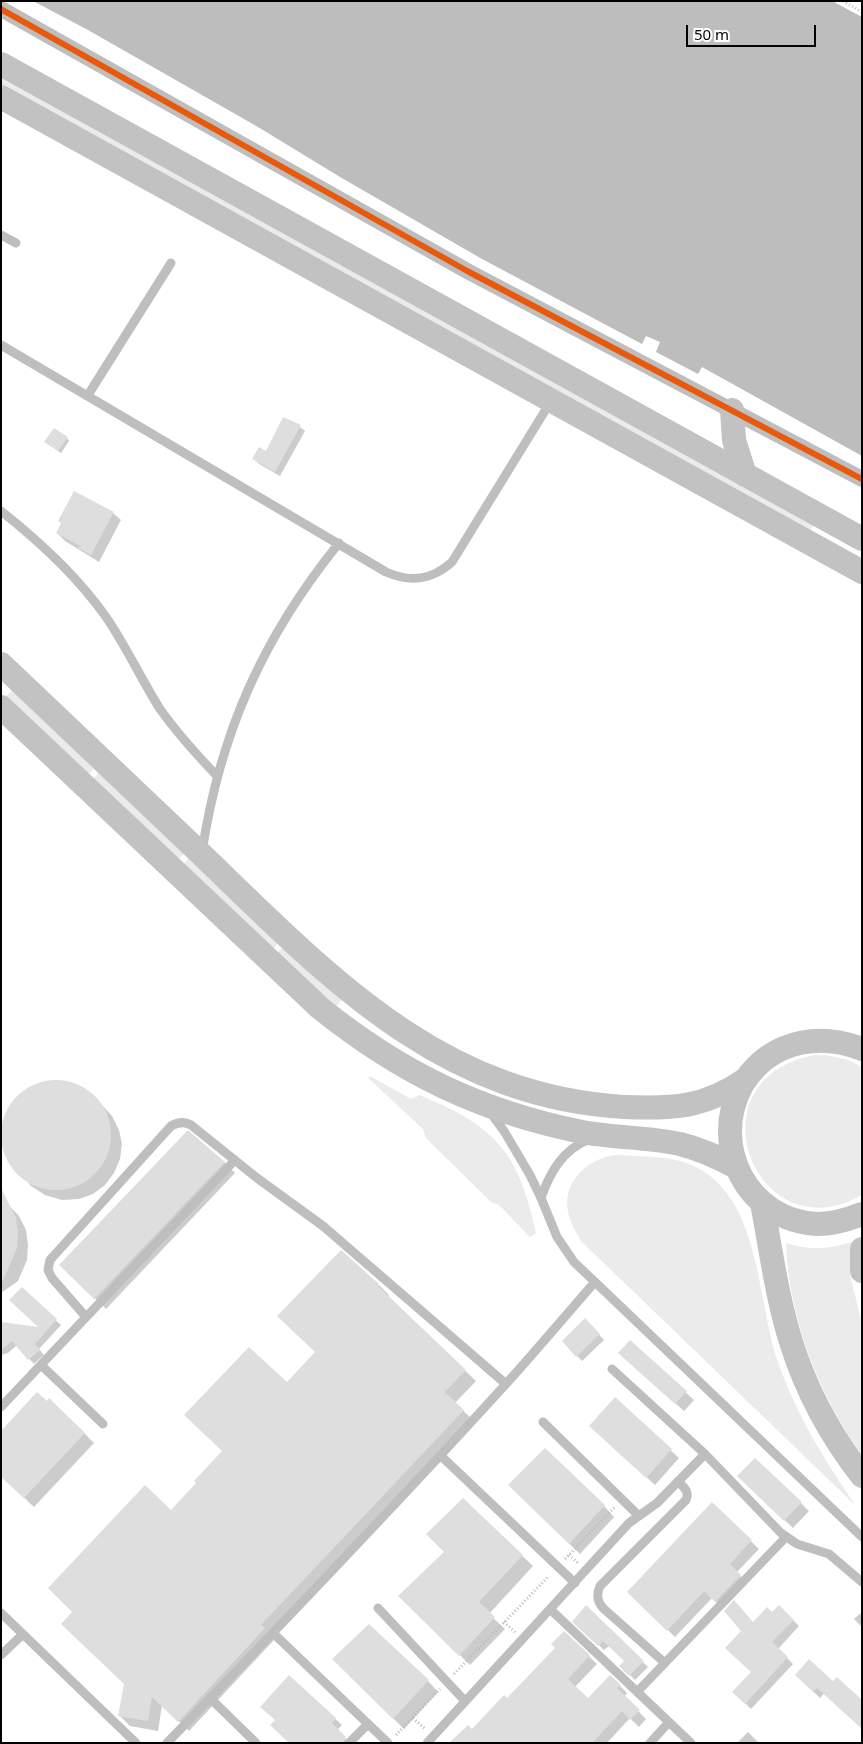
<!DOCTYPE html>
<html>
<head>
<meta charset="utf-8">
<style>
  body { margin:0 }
  #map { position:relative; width:863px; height:1744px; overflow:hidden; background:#fff; font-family:"Noto Sans",sans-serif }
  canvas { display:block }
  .frame { position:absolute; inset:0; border:2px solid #000; pointer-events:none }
  .scale { position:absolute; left:686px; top:25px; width:130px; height:22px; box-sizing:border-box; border:2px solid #000; border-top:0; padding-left:6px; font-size:15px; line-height:18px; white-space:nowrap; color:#000; -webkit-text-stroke:4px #fff; paint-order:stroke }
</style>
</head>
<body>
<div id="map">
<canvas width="863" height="1744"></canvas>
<div class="frame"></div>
<div class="scale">50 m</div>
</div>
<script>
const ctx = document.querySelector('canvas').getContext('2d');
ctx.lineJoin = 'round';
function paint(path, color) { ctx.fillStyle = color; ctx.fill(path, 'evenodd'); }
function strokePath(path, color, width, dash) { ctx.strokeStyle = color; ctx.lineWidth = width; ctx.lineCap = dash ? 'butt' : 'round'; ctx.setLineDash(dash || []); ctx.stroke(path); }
const green = new Path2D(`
  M 1,75 L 814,524 L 810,532 L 1,85 Z
  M 12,690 L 94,769 L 88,775 L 6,696 Z
  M 99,772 L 185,853 L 178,860 L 93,779 Z
  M 189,858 L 279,942 L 273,949 L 183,865 Z
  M 283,947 L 342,1000 L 336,1007 L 277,953 Z
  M 815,1055 C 832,1055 847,1058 862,1067 L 862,1195 C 755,1256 687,1078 815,1055 Z
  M 370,1076 L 411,1099 L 420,1095 C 435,1102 451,1108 465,1117 C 513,1145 524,1182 536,1233 L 530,1237 L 498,1204 L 492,1203 L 426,1138 L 423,1129 L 368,1078 Z
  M 615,1155 C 635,1156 657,1156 676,1160 C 762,1180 755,1296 778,1362 C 796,1414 825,1461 856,1506 L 582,1242 C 574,1230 567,1217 567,1202 C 568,1176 592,1158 615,1155 Z
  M 851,1242 L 850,1275 L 862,1323 L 862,1455 C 818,1393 789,1319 786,1243 C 808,1250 829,1250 851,1242 Z`);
const water = new Path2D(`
  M 33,1 L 832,1 L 862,17 L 862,456 L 702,367 L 698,374 L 656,352 L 660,342 L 646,336 L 642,344 L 482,259 L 340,177 L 258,127 L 88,30 Z`);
const shadow = new Path2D(`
  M 284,418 L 300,427 L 305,431 L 280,476 L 259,464 L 254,459 L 266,453 Z
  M 67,438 L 69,441 L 61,453 L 48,444 Z
  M 113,513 L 121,520 L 99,562 L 65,541 L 57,533 Z
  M 49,1081 L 64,1081 L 78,1085 L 91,1093 L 112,1116 L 119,1130 L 122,1144 L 120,1159 L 114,1173 L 105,1185 L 93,1194 L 79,1199 L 62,1200 L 45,1195 L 31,1186 L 9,1160 L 3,1144 L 3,1127 L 8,1110 L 18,1096 L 32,1086 Z
  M 224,1162 L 235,1173 L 106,1309 L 60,1265 Z
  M 1,1197 L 19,1216 L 26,1230 L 28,1245 L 27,1260 L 18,1281 L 1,1293 Z
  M 379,1285 L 389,1295 L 387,1296 L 476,1381 L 455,1403 L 474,1421 L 271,1636 L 274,1640 L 189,1731 L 162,1705 L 158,1731 L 130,1726 L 120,1716 L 171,1512 Z
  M 22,1289 L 61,1325 L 39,1349 L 44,1355 L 34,1364 L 17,1345 L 8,1353 L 1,1355 L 1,1323 L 41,1329 Z
  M 585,1320 L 604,1340 L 582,1361 L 563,1341 Z
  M 630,1341 L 694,1400 L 684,1411 L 628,1361 Z
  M 615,1399 L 679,1458 L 655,1485 L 599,1433 Z
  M 84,1433 L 94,1443 L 34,1507 L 1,1476 Z
  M 755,1459 L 809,1511 L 793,1528 L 747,1484 Z
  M 509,1485 L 604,1506 L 614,1517 L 580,1554 Z
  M 463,1500 L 533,1566 L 489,1614 L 505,1629 L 470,1665 L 400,1596 L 446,1552 Z
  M 712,1504 L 759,1549 L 737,1572 L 747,1584 L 723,1609 L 712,1598 L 675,1637 L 629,1592 Z
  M 586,1607 L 648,1667 L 635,1680 L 621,1666 L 625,1661 L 609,1646 L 604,1650 L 574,1621 Z
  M 779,1607 L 799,1626 L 778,1649 L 793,1664 L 751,1709 L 734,1692 L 752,1672 L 743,1631 L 753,1623 L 772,1614 Z
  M 862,1612 L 862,1627 L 854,1619 Z
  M 564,1632 L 597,1664 L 575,1687 L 588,1700 L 611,1677 L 627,1693 L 624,1697 L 646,1719 L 639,1727 L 630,1718 L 607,1743 L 451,1743 L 472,1731 L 507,1700 L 556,1648 Z
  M 333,1659 L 428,1681 L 438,1692 L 404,1729 Z
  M 796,1675 L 833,1683 L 820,1698 Z
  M 289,1676 L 342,1725 L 337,1730 L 350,1743 L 290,1743 L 276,1720 Z
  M 748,1732 L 759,1743 L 737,1743 Z`);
const building = new Path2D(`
  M 283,417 L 301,425 L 275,472 L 252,459 L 259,447 L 266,451 Z
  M 54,428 L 68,437 L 58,451 L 44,442 Z
  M 74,491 L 114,512 L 91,555 L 78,548 L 80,546 L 56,533 L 61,523 L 58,521 Z
  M1 1135a55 55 0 1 1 110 0a55 55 0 1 1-110 0Z
  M 188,1130 L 225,1162 L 94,1299 L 59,1265 Z
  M 1,1188 L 16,1218 L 18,1233 L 17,1248 L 1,1285 Z
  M 341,1250 L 379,1284 L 378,1286 L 466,1370 L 445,1392 L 464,1410 L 261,1625 L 265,1628 L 178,1722 L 152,1697 L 148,1721 L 118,1716 L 124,1684 L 61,1624 L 72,1612 L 48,1588 L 145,1485 L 171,1510 L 196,1483 L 194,1481 L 222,1451 L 184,1415 L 249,1347 L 287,1382 L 315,1352 L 277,1316 Z
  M 22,1287 L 57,1319 L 35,1344 L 40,1350 L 28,1360 L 12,1341 L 1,1350 L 1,1322 L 38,1327 L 9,1300 Z
  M 585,1318 L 600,1334 L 576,1357 L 562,1341 Z
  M 630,1340 L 687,1391 L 675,1404 L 618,1353 Z
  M 37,1392 L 47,1401 L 49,1398 L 85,1433 L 24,1498 L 1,1477 L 1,1431 Z
  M 615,1397 L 672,1449 L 646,1478 L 589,1426 Z
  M 545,1448 L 605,1505 L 569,1544 L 508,1485 Z
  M 755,1458 L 802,1502 L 784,1521 L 737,1476 Z
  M 463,1498 L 523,1555 L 479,1602 L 495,1617 L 459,1656 L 398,1596 L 444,1552 L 426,1534 Z
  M 712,1502 L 752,1540 L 730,1564 L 741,1575 L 715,1602 L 704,1591 L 667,1631 L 627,1592 Z
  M 734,1600 L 753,1622 L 767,1607 L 772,1612 L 779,1605 L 794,1620 L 772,1642 L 788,1657 L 745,1704 L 732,1692 L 751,1672 L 725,1648 L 741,1631 L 724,1611 Z
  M 586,1605 L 644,1661 L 629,1676 L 619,1666 L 624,1661 L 603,1641 L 598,1646 L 572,1622 Z
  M 369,1624 L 429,1680 L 393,1719 L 332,1659 Z
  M 564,1631 L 590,1655 L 568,1679 L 588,1698 L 610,1675 L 621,1685 L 617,1688 L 640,1710 L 630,1720 L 622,1711 L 592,1743 L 449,1743 L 468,1725 L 472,1729 L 504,1695 L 507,1698 L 555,1648 L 551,1644 Z
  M 809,1659 L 833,1681 L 837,1677 L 862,1700 L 862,1729 L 817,1688 L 813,1692 L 795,1675 Z
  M 289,1675 L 336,1718 L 332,1723 L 346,1737 L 343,1743 L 289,1743 L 270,1725 L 275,1720 L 260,1707 Z`);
const path = new Path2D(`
  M 843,1 L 862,12
  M 569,1555 L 578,1563
  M 565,1559 L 615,1507
  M 504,1622 L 515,1632
  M 454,1674 L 549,1576
  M 413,1718 L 425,1729
  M 396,1735 L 440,1689`);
const lane = new Path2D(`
  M 1,235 L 16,243
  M 1,345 L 386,572 C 411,583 432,580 452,562 L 551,401
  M 88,395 L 171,263
  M 1,511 C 39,541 78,577 106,617 C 126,646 141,679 160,709 C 177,733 197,755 217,776
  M 202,852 C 220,733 263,637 339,543
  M 490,1112 L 504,1131 L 530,1175 L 541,1198 L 557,1237 L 574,1262 L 862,1537
  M 541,1198 C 550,1172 563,1149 590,1139
  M 86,1317 L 52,1278 L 48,1270 L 50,1260 L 171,1126 C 178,1122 184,1121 191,1125 L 257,1178 L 323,1226 L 506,1384
  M 41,1365 L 103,1424
  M 612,1369 L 705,1454 L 781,1533 L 797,1544 L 829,1554 L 862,1582
  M 1,1407 L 235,1160
  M 543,1422 L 639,1516
  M 440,1455 L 575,1583
  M 378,1608 L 465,1701
  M 550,1609 L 691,1743
  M 1,1613 L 136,1743
  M 273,1633 L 388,1743
  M 1,1655 L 23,1634
  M 665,1663 L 604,1609 C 597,1602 596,1595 600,1586 L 686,1500 C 690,1491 683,1487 678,1481
  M 637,1692 L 786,1537
  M 210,1698 L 256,1743
  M 167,1743 C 281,1625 395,1506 505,1385 C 536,1351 565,1316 595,1282
  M 349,1743 L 368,1724
  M 427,1743 L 629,1523 L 657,1503 L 705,1454
  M 650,1743 L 669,1722`);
const street = new Path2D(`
  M 1,9 L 469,272 L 862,479`);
const secondary = new Path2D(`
  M 1,64 L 862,539
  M 1,97 L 862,572
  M 732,410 L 734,440 L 745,475
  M 1,664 C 68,727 134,790 200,853 C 326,974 438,1096 624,1107 C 673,1109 704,1108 746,1079
  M 1,707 L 320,1008 C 401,1073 479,1111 582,1132 C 614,1138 648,1137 680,1144 C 700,1149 718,1157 736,1167
  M 862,1049 C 836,1039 811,1037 784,1048 C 767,1055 752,1069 742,1085 C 709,1145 747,1221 818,1224 C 833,1224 847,1220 862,1214
  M 762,1203 C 771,1250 777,1299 792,1345 C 807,1392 831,1436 862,1476
  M 862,1249 L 862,1271`);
const cycleway = new Path2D(`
  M 1,9 L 469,272 L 862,479`);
paint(green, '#ebebeb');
paint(water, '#bdbdbd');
paint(shadow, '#0003');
paint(building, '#dedede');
strokePath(path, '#b9b9b9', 3, [1, 2.5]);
strokePath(lane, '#bebebe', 9);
strokePath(street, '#bebebe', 16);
strokePath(secondary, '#c2c2c2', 24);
strokePath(cycleway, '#e8590c', 6);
</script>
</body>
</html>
